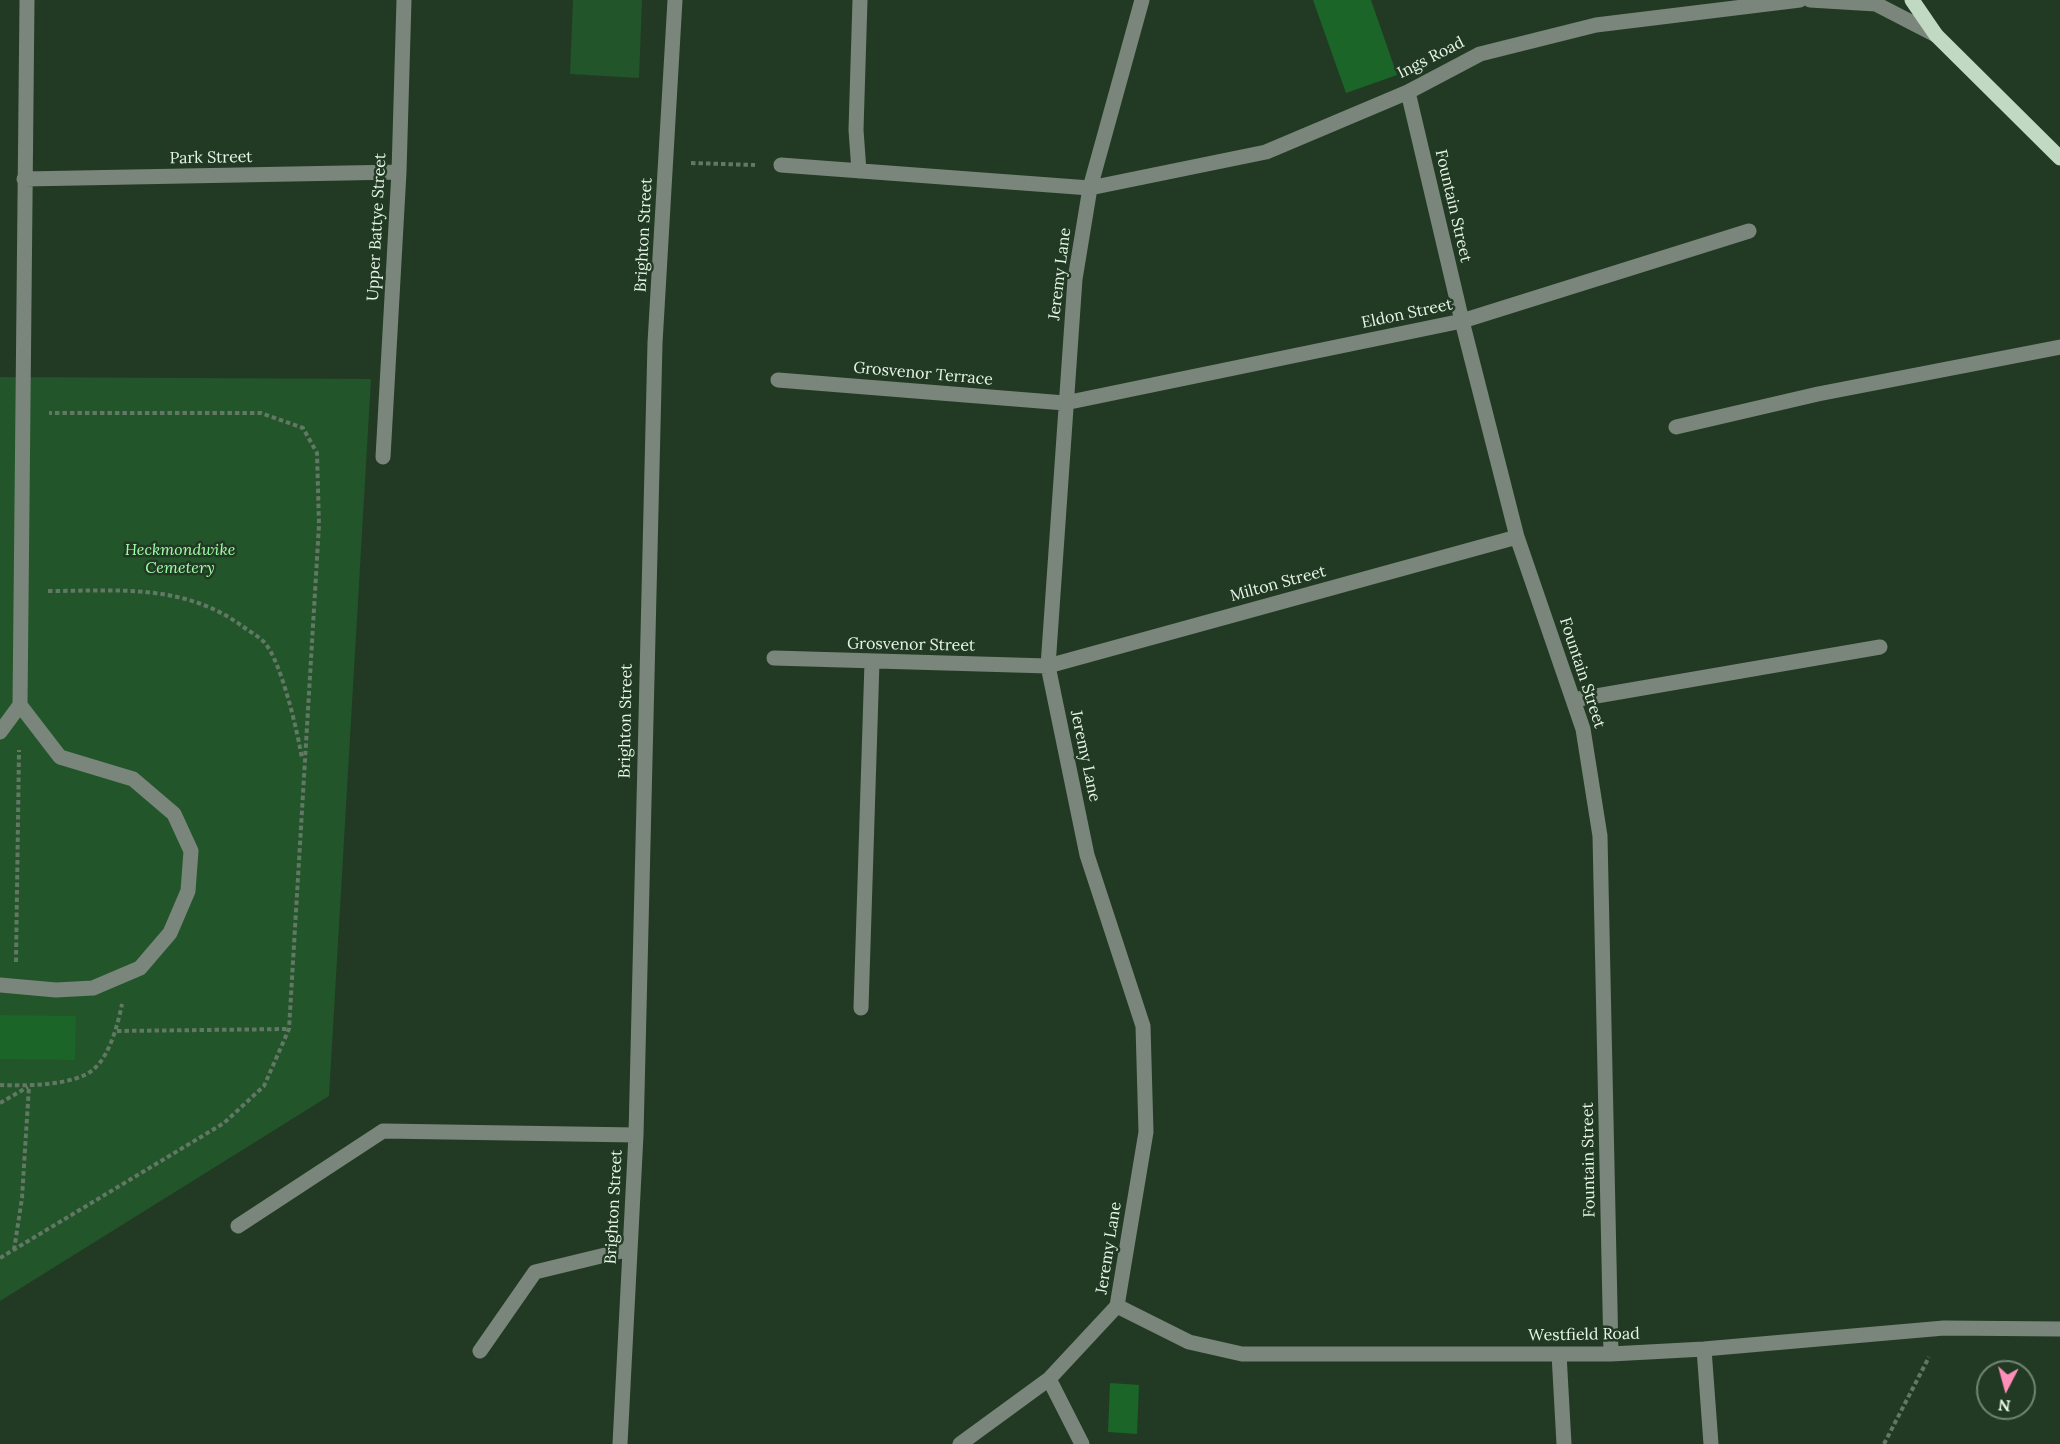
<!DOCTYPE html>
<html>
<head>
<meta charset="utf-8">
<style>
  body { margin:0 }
  #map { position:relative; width:2060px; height:1444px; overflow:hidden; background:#223a24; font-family:Lora,serif }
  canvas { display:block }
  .north { position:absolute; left:1976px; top:1360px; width:60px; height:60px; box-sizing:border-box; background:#223a24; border:2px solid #708572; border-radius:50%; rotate:186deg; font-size:16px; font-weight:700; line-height:24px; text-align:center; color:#e6f5e7 }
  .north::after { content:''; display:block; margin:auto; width:21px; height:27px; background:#ff8eb9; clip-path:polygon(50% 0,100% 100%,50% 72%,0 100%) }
</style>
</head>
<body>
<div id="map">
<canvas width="2060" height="1444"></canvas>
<div class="north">N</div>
</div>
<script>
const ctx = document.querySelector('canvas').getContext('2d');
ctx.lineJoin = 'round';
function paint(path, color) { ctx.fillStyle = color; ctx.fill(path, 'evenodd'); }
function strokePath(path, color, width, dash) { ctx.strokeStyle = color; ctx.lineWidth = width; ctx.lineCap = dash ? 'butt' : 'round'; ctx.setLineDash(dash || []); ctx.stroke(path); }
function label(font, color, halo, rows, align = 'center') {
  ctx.font = font + ' Lora,serif'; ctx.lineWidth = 5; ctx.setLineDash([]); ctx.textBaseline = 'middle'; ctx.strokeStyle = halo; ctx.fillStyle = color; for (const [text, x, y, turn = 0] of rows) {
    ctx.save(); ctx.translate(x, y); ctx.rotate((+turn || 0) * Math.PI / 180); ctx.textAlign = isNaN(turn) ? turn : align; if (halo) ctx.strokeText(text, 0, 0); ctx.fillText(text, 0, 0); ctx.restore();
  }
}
const green = new Path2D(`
  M 573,0 L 642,0 L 639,78 L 570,74 Z
  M 0,377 L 371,379 L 329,1096 L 0,1301 Z`);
const building = new Path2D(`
  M 1313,0 L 1371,0 L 1397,75 L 1346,93 Z
  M 0,1015 L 76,1016 L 75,1060 L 0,1059 Z
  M 1110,1383 L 1139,1385 L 1137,1434 L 1108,1432 Z`);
const path = new Path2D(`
  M 691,163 L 755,165
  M 48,591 C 117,591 183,583 242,626 C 249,631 258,636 264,642 C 281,660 298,733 302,759
  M 16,962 L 19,750
  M 117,1031 L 289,1029
  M 0,1085 C 24,1086 77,1086 95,1068 C 110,1054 118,1024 122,1004
  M 0,1103 L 28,1087
  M 14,1250 L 22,1198 L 29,1086
  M 0,1258 L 224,1123 L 264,1086 L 289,1029 L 319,525 L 317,453 L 303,428 L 261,413 L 49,413
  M 1884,1444 L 1929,1357`);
const minor = new Path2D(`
  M 1810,0 L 1876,4 L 1936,35
  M 1408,92 L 1462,321 L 1517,537 L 1583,729 L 1600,836 L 1611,1354
  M 781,165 L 1090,188 L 1266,152 L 1408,92 L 1480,54 L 1596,25 L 1800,0
  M 859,171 L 856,130 L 860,0
  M 24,179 L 399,172
  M 778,380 L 1065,403 L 1462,321 L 1749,231
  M 1676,427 L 1818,394 L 2060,347
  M 383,457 L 399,172 L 404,0
  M 774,658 L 1048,666 L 1517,537
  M 1573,700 L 1880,647
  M 0,732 L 20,705 L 27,0
  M 0,985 L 56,990 L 93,988 L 140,968 L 170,933 L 188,891 L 191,851 L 174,814 L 133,779 L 60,757 L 20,705
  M 861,1008 L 872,662
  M 238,1226 L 383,1131 L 636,1135
  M 1117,1306 L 1189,1342 L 1242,1354 L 1611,1354 L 1704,1349 L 1944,1328 L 2060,1329
  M 1704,1349 L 1711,1444
  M 480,1351 L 535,1272 L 630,1249
  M 1559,1354 L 1564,1444
  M 1049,1379 L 1082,1444
  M 620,1444 L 636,1135 L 655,343 L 675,0
  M 960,1444 L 1049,1379 L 1117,1306 L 1146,1132 L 1143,1026 L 1087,855 L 1048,666 L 1075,279 L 1090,188 L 1142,0`);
const major = new Path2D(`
  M 1912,0 L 1936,35 L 2060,158`);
const streetNames = [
  ["Ings Road",1431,58,-27],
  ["Park Street",211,158,-1],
  ["Fountain Street",1453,206,77],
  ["Upper Battye Street",377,227,-87],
  ["Brighton Street",644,235,-87],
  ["Jeremy Lane",1060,274,-83],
  ["Eldon Street",1407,314,-12],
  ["Grosvenor Terrace",923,374,5],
  ["Milton Street",1278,584,-15],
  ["Grosvenor Street",911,645,1],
  ["Fountain Street",1582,673,72],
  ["Brighton Street",626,721,-89],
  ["Jeremy Lane",1085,756,78],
  ["Fountain Street",1589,1160,-91],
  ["Brighton Street",614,1207,-87],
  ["Jeremy Lane",1109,1248,-81],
  ["Westfield Road",1584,1335,-1]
];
const parkNames = [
  ["Heckmondwike",180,550],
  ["Cemetery",180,568]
];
paint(green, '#225529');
paint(building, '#1b6529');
strokePath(path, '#627764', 4, [4.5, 3]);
strokePath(minor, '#7a867b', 15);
strokePath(major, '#c1d9c2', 15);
label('16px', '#e6f5e7', '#223a24', streetNames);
label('italic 16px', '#a0ffa9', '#223a24', parkNames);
</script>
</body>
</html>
